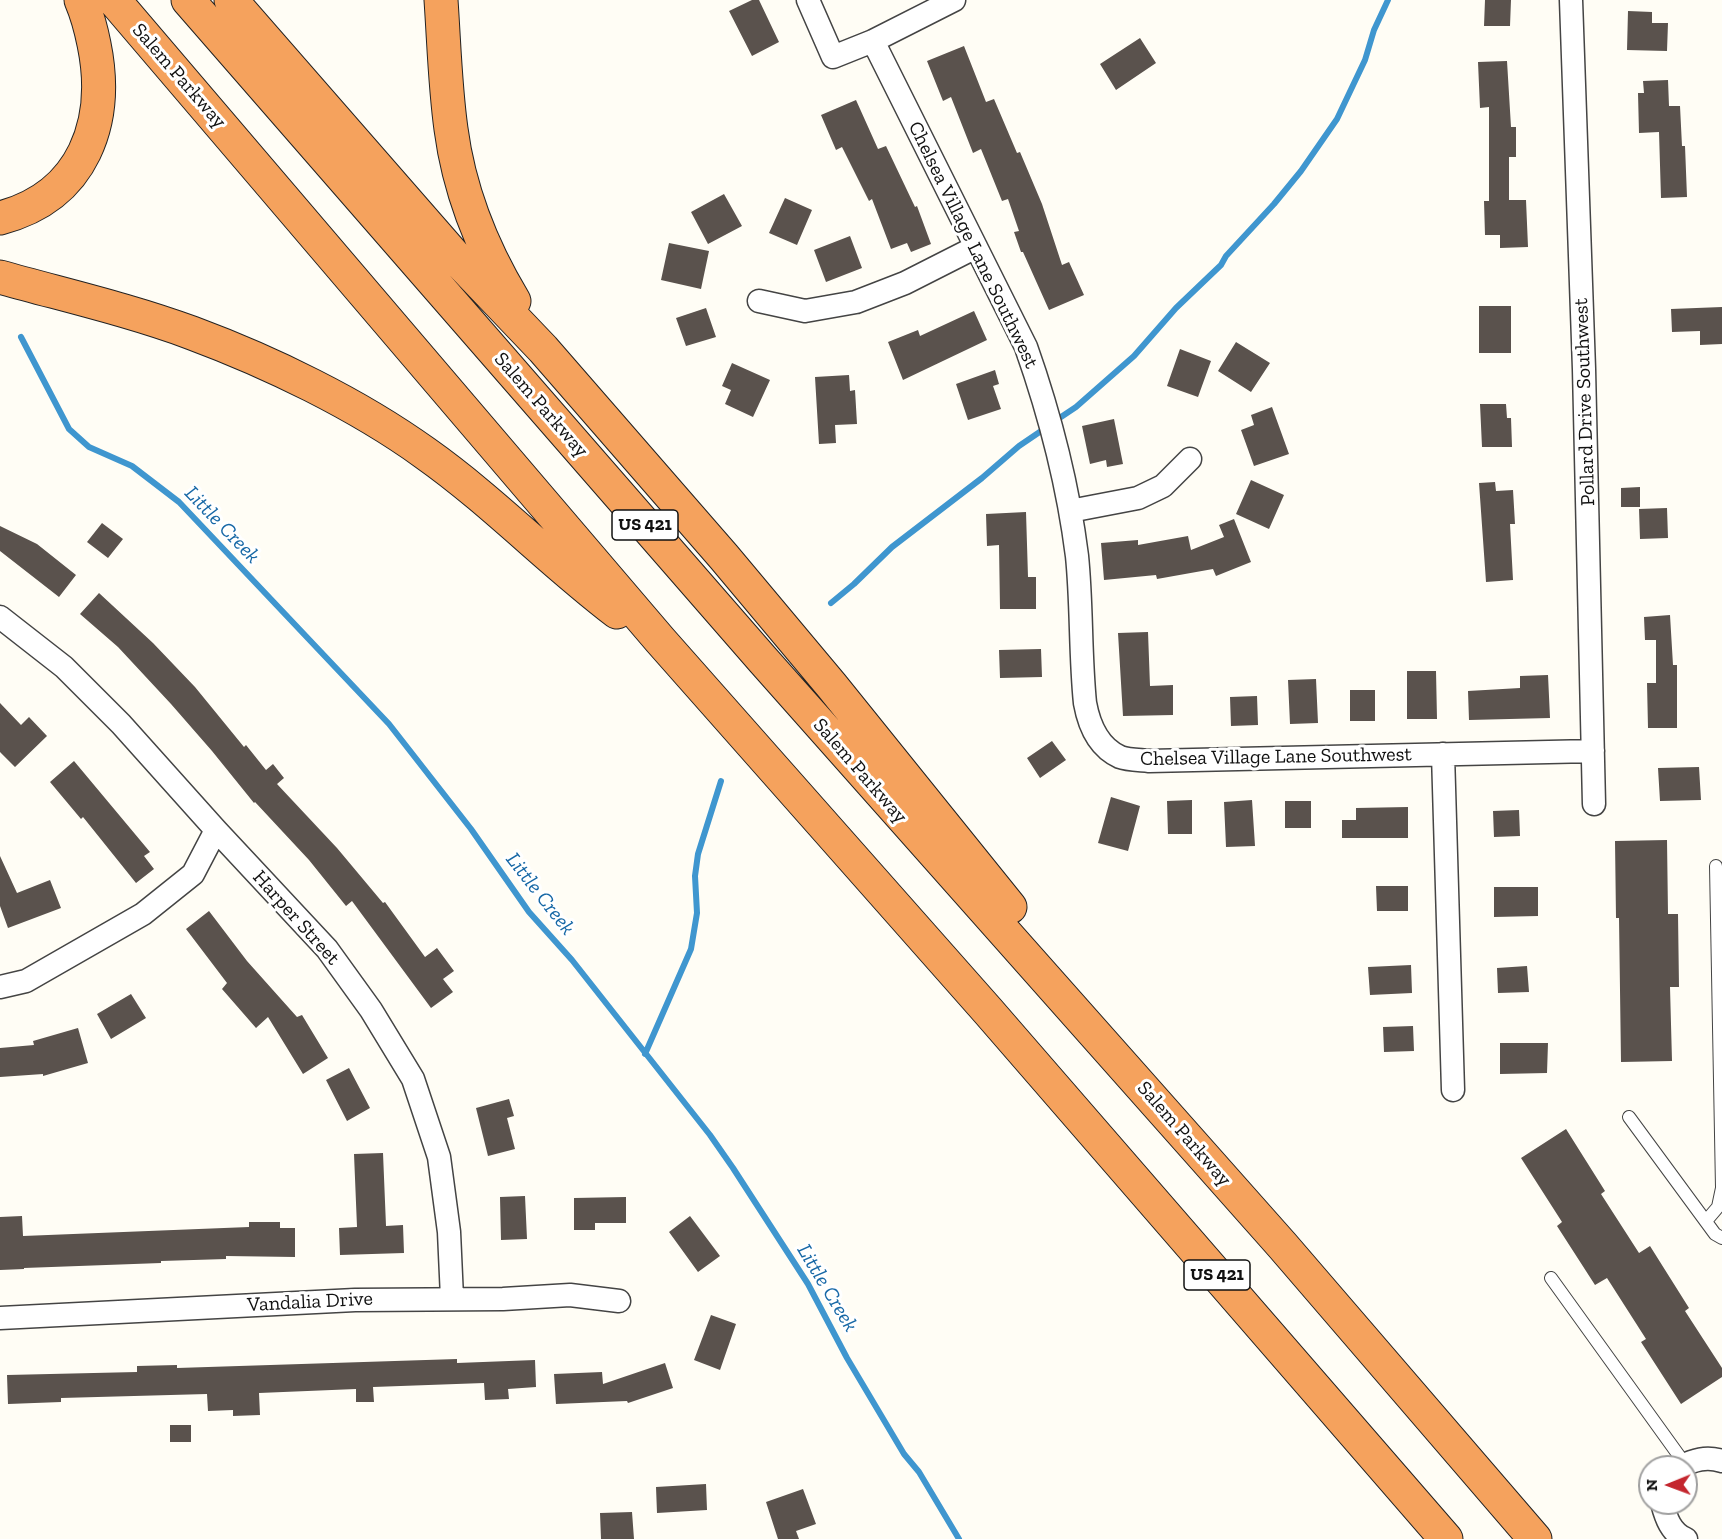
<!DOCTYPE html>
<html>
<head>
<meta charset="utf-8">
<style>
  body { margin:0 }
  #map { position:relative; width:1722px; height:1539px; overflow:hidden; background:#fffdf5; font-family:"Zilla Slab",serif }
  canvas { display:block }
  .north { position:absolute; left:1638px; top:1455px; width:60px; height:60px; box-sizing:border-box; background:#fff; border:2px solid #a0a0a0; border-radius:50%; rotate:269deg; font-size:16px; font-weight:700; line-height:24px; text-align:center; color:#111 }
  .north::after { content:''; display:block; margin:auto; width:21px; height:27px; background:#c4262e; clip-path:polygon(50% 0,100% 100%,50% 72%,0 100%) }
</style>
</head>
<body>
<div id="map">
<canvas width="1722" height="1539"></canvas>
<div class="north">N</div>
</div>
<script>
const ctx = document.querySelector('canvas').getContext('2d');
ctx.lineJoin = 'round';
function strokePath(path, color, width, dash) { ctx.strokeStyle = color; ctx.lineWidth = width; ctx.lineCap = dash ? 'butt' : 'round'; ctx.setLineDash(dash || []); ctx.stroke(path); }
function paint(path, color) { ctx.fillStyle = color; ctx.fill(path, 'evenodd'); }
function label(font, color, halo, rows, align = 'center') {
  ctx.font = font + ' "Zilla Slab",serif'; ctx.lineWidth = 6; ctx.setLineDash([]); ctx.textBaseline = 'middle'; ctx.strokeStyle = halo; ctx.fillStyle = color; for (const [text, x, y, turn = 0] of rows) {
    ctx.save(); ctx.translate(x, y); ctx.rotate((+turn || 0) * Math.PI / 180); ctx.textAlign = isNaN(turn) ? turn : align; if (halo) ctx.strokeText(text, 0, 0); ctx.fillText(text, 0, 0); ctx.restore();
  }
}
const stream = new Path2D(`
  M 21,337 L 69,429 L 89,447 L 132,466 L 179,502 L 389,724 L 471,829 L 529,912 L 572,960 L 710,1135 L 733,1168 L 808,1284 L 847,1358 L 904,1454 L 919,1472 L 959,1539
  M 1055,421 L 1076,407 L 1134,356 L 1176,308 L 1221,265 L 1226,256 L 1274,204 L 1301,171 L 1337,119 L 1365,60 L 1374,30 L 1388,0
  M 831,603 L 854,584 L 892,547 L 982,478 L 1019,446 L 1047,427
  M 645,1054 L 691,949 L 697,913 L 695,876 L 698,854 L 721,781`);
const building = new Path2D(`
  M 752,0 L 759,0 L 779,42 L 752,56 L 729,11 Z
  M 1485,0 L 1511,0 L 1510,26 L 1484,26 Z
  M 1628,11 L 1652,12 L 1652,23 L 1668,23 L 1667,51 L 1627,50 Z
  M 1140,38 L 1156,63 L 1116,90 L 1100,64 Z
  M 964,46 L 986,102 L 994,99 L 1017,153 L 1020,152 L 1042,204 L 1062,265 L 1069,262 L 1084,295 L 1049,310 L 1023,252 L 1021,252 L 1014,232 L 1019,231 L 1008,199 L 1002,201 L 981,149 L 973,153 L 951,97 L 943,101 L 927,61 Z
  M 1507,61 L 1511,127 L 1516,127 L 1516,157 L 1509,157 L 1509,200 L 1526,200 L 1528,247 L 1500,248 L 1500,235 L 1485,235 L 1484,201 L 1489,201 L 1489,107 L 1480,108 L 1478,62 Z
  M 1668,80 L 1669,106 L 1680,106 L 1682,146 L 1685,146 L 1687,197 L 1661,198 L 1659,132 L 1639,133 L 1638,93 L 1644,93 L 1643,81 Z
  M 856,100 L 878,149 L 886,146 L 915,207 L 917,206 L 931,244 L 911,252 L 907,243 L 891,249 L 872,199 L 869,201 L 842,147 L 836,150 L 821,115 Z
  M 724,194 L 742,226 L 708,244 L 691,212 Z
  M 785,198 L 812,210 L 797,245 L 769,233 Z
  M 850,236 L 862,268 L 826,282 L 814,250 Z
  M 669,243 L 709,251 L 701,289 L 661,280 Z
  M 1479,306 L 1511,306 L 1511,353 L 1479,353 Z
  M 1722,307 L 1722,344 L 1700,345 L 1700,331 L 1672,332 L 1671,309 Z
  M 706,308 L 716,337 L 686,346 L 676,318 Z
  M 974,311 L 987,340 L 903,380 L 888,342 L 918,330 L 920,336 Z
  M 1236,342 L 1270,363 L 1251,392 L 1218,371 Z
  M 1180,349 L 1211,361 L 1198,397 L 1167,386 Z
  M 732,363 L 770,380 L 753,417 L 725,404 L 731,390 L 722,386 Z
  M 995,370 L 999,384 L 993,386 L 1001,409 L 968,420 L 956,384 Z
  M 849,375 L 850,391 L 855,390 L 857,424 L 835,425 L 836,443 L 819,444 L 815,377 Z
  M 1480,404 L 1506,404 L 1507,418 L 1511,418 L 1512,447 L 1482,447 Z
  M 1272,407 L 1289,454 L 1254,466 L 1241,430 L 1254,425 L 1251,415 Z
  M 1114,419 L 1123,464 L 1107,467 L 1106,460 L 1090,464 L 1082,426 Z
  M 1251,480 L 1284,495 L 1269,529 L 1236,514 Z
  M 1495,482 L 1496,491 L 1513,490 L 1515,524 L 1510,524 L 1513,580 L 1486,582 L 1479,483 Z
  M 1640,487 L 1640,507 L 1621,507 L 1621,488 Z
  M 1667,508 L 1668,538 L 1640,539 L 1639,509 Z
  M 1026,512 L 1028,577 L 1036,577 L 1036,609 L 1000,609 L 999,545 L 987,546 L 986,514 Z
  M 1234,519 L 1251,562 L 1216,576 L 1213,569 L 1157,579 L 1156,575 L 1104,580 L 1101,543 L 1138,540 L 1138,545 L 1188,536 L 1191,550 L 1224,537 L 1219,525 Z
  M 102,523 L 123,539 L 108,558 L 87,542 Z
  M 0,526 L 37,544 L 76,575 L 59,597 L 0,551 Z
  M 99,593 L 153,643 L 195,687 L 244,747 L 246,745 L 266,770 L 273,764 L 284,778 L 277,784 L 337,848 L 383,903 L 385,902 L 425,957 L 437,948 L 454,971 L 443,979 L 453,992 L 431,1008 L 352,901 L 346,906 L 309,860 L 255,802 L 254,803 L 212,751 L 171,704 L 118,647 L 80,614 Z
  M 1670,615 L 1673,665 L 1677,665 L 1677,728 L 1648,728 L 1647,683 L 1656,683 L 1656,640 L 1645,640 L 1644,617 Z
  M 1148,632 L 1150,686 L 1173,685 L 1173,715 L 1123,716 L 1118,633 Z
  M 1041,649 L 1042,677 L 1000,678 L 999,650 Z
  M 1407,671 L 1436,671 L 1437,719 L 1407,719 Z
  M 1548,675 L 1550,718 L 1469,720 L 1468,691 L 1520,688 L 1520,676 Z
  M 1316,679 L 1318,723 L 1290,724 L 1288,680 Z
  M 1350,690 L 1375,690 L 1375,721 L 1350,721 Z
  M 1257,696 L 1258,725 L 1231,726 L 1230,697 Z
  M 0,703 L 21,725 L 29,717 L 47,736 L 15,767 L 0,752 Z
  M 1052,741 L 1066,760 L 1040,778 L 1027,758 Z
  M 74,761 L 150,852 L 144,856 L 154,869 L 136,883 L 83,817 L 81,819 L 50,782 Z
  M 1699,767 L 1701,800 L 1660,801 L 1658,768 Z
  M 1111,797 L 1140,806 L 1128,851 L 1098,843 Z
  M 1192,800 L 1192,834 L 1168,834 L 1167,801 Z
  M 1252,800 L 1255,846 L 1226,847 L 1224,802 Z
  M 1285,801 L 1311,801 L 1311,828 L 1285,828 Z
  M 1408,807 L 1408,838 L 1342,838 L 1342,820 L 1356,820 L 1356,808 Z
  M 1519,810 L 1520,836 L 1494,837 L 1493,811 Z
  M 1667,840 L 1668,914 L 1678,914 L 1679,987 L 1670,987 L 1672,1061 L 1621,1062 L 1619,918 L 1616,918 L 1615,841 Z
  M 0,856 L 17,893 L 50,880 L 61,908 L 8,928 L 0,906 Z
  M 1376,886 L 1408,886 L 1408,911 L 1377,911 Z
  M 1494,887 L 1538,887 L 1538,916 L 1494,917 Z
  M 209,911 L 247,961 L 297,1017 L 302,1015 L 328,1058 L 303,1074 L 268,1017 L 256,1028 L 222,989 L 227,983 L 186,929 Z
  M 1411,965 L 1412,993 L 1370,995 L 1368,967 Z
  M 1527,966 L 1529,992 L 1498,993 L 1497,968 Z
  M 131,994 L 146,1018 L 111,1039 L 97,1014 Z
  M 1413,1026 L 1414,1051 L 1384,1052 L 1383,1027 Z
  M 78,1028 L 88,1063 L 43,1076 L 43,1074 L 0,1077 L 0,1048 L 34,1045 L 33,1041 Z
  M 1500,1043 L 1548,1043 L 1547,1073 L 1500,1074 Z
  M 349,1068 L 370,1108 L 347,1121 L 326,1080 Z
  M 509,1099 L 514,1116 L 507,1118 L 515,1149 L 488,1156 L 476,1108 Z
  M 1566,1129 L 1605,1191 L 1601,1194 L 1639,1253 L 1650,1246 L 1689,1308 L 1685,1311 L 1722,1368 L 1722,1377 L 1681,1404 L 1641,1342 L 1646,1339 L 1607,1278 L 1595,1285 L 1557,1226 L 1562,1222 L 1521,1158 Z
  M 383,1153 L 386,1226 L 403,1225 L 404,1253 L 340,1255 L 339,1228 L 357,1227 L 354,1154 Z
  M 525,1196 L 527,1239 L 501,1240 L 500,1197 Z
  M 626,1197 L 626,1223 L 595,1223 L 595,1230 L 574,1230 L 574,1198 Z
  M 22,1216 L 23,1236 L 249,1227 L 249,1222 L 280,1222 L 280,1228 L 295,1228 L 295,1257 L 226,1256 L 226,1259 L 161,1261 L 161,1263 L 24,1268 L 24,1269 L 0,1270 L 0,1217 Z
  M 690,1216 L 720,1256 L 698,1272 L 669,1232 Z
  M 711,1315 L 736,1324 L 720,1370 L 694,1360 Z
  M 457,1359 L 457,1363 L 535,1360 L 536,1387 L 508,1389 L 509,1399 L 485,1400 L 484,1383 L 373,1387 L 374,1402 L 356,1402 L 356,1389 L 259,1393 L 260,1415 L 233,1416 L 233,1410 L 208,1411 L 207,1394 L 61,1398 L 61,1402 L 8,1404 L 7,1375 L 137,1372 L 137,1366 L 177,1365 L 177,1368 Z
  M 665,1363 L 673,1388 L 628,1403 L 627,1401 L 556,1404 L 554,1374 L 602,1372 L 603,1384 Z
  M 170,1425 L 191,1425 L 191,1442 L 170,1442 Z
  M 706,1484 L 707,1510 L 657,1513 L 656,1487 Z
  M 803,1489 L 816,1524 L 796,1531 L 799,1539 L 778,1539 L 766,1502 Z
  M 632,1512 L 634,1539 L 601,1539 L 600,1513 Z`);
const lane = new Path2D(`
  M 1629,1117 L 1715,1234 L 1722,1238
  M 1706,1221 L 1718,1207 L 1722,1188 L 1716,866
  M 1551,1278 L 1685,1464`);
const street = new Path2D(`
  M 808,0 L 833,57 L 873,41 L 954,0
  M 1571,0 L 1584,369 L 1594,804
  M 873,41 L 1026,347 C 1050,415 1068,485 1077,556 C 1082,605 1080,654 1085,703 C 1089,725 1098,747 1120,757 C 1128,760 1140,760 1149,761 L 1593,751
  M 759,301 L 805,311 L 856,302 L 905,283 L 976,247
  M 1070,511 L 1138,498 L 1163,486 L 1190,459
  M 0,617 L 64,667 L 121,724 L 216,830 L 327,949 L 371,1010 L 413,1079 L 439,1157 L 449,1232 L 452,1298
  M 1443,754 L 1453,1090
  M 0,987 L 26,981 L 143,914 L 193,874 L 216,830
  M 0,1318 L 355,1300 L 503,1299 L 570,1295 L 619,1301
  M 1679,1467 C 1694,1460 1706,1456 1722,1461
  M 1662,1503 C 1666,1518 1671,1533 1686,1539`);
const highway = new Path2D(`
  M 114,0 L 660,640 L 988,1011 L 1446,1539
  M 188,0 L 763,660 L 1282,1245 L 1535,1539
  M 231,0 L 458,260 L 543,349 L 724,557 L 832,686 L 1010,907
  M 441,0 C 444,43 445,86 451,129 C 459,190 482,248 514,301
  M 0,218 C 84,196 110,122 94,44 C 91,29 87,14 81,0
  M 0,277 C 64,295 130,310 192,333 C 270,362 357,404 425,453 C 493,501 551,562 617,612`);
const shields = [
  [645,525,66],
  [1217,1275,66]
];
const shieldNames = [
  ["US 421",645,525],
  ["US 421",1217,1275]
];
const streetNames = [
  ["Salem Parkway",179,76,49],
  ["Chelsea Village Lane Southwest",973,245,64],
  ["Pollard Drive Southwest",1585,402,-92],
  ["Salem Parkway",541,405,49],
  ["Chelsea Village Lane Southwest",1276,757,-1],
  ["Salem Parkway",860,771,49],
  ["Harper Street",296,918,48],
  ["Salem Parkway",1184,1134,49],
  ["Vandalia Drive",310,1302,-3]
];
const waterNames = [
  ["Little Creek",222,525,46],
  ["Little Creek",540,894,52],
  ["Little Creek",827,1288,59]
];
strokePath(stream, '#3f96cf', 6);
paint(building, '#5a524d');
strokePath(lane, '#444', 14);
strokePath(street, '#444', 25);
strokePath(highway, '#222', 35);
strokePath(lane, '#fff', 12);
strokePath(street, '#fff', 22);
strokePath(highway, '#f5a25d', 33);
for (const [x, y, w] of shields) { const box = new Path2D(); box.roundRect(x - w / 2, y - 15, w, 30, 4.5); ctx.fillStyle = '#fff'; ctx.fill(box); strokePath(box, '#111', 1.5); }
label('bold 18px', '#111', null, shieldNames);
label('20px', '#111', '#fff', streetNames);
label('italic 21px', '#1768a6', '#fff', waterNames);
</script>
</body>
</html>
